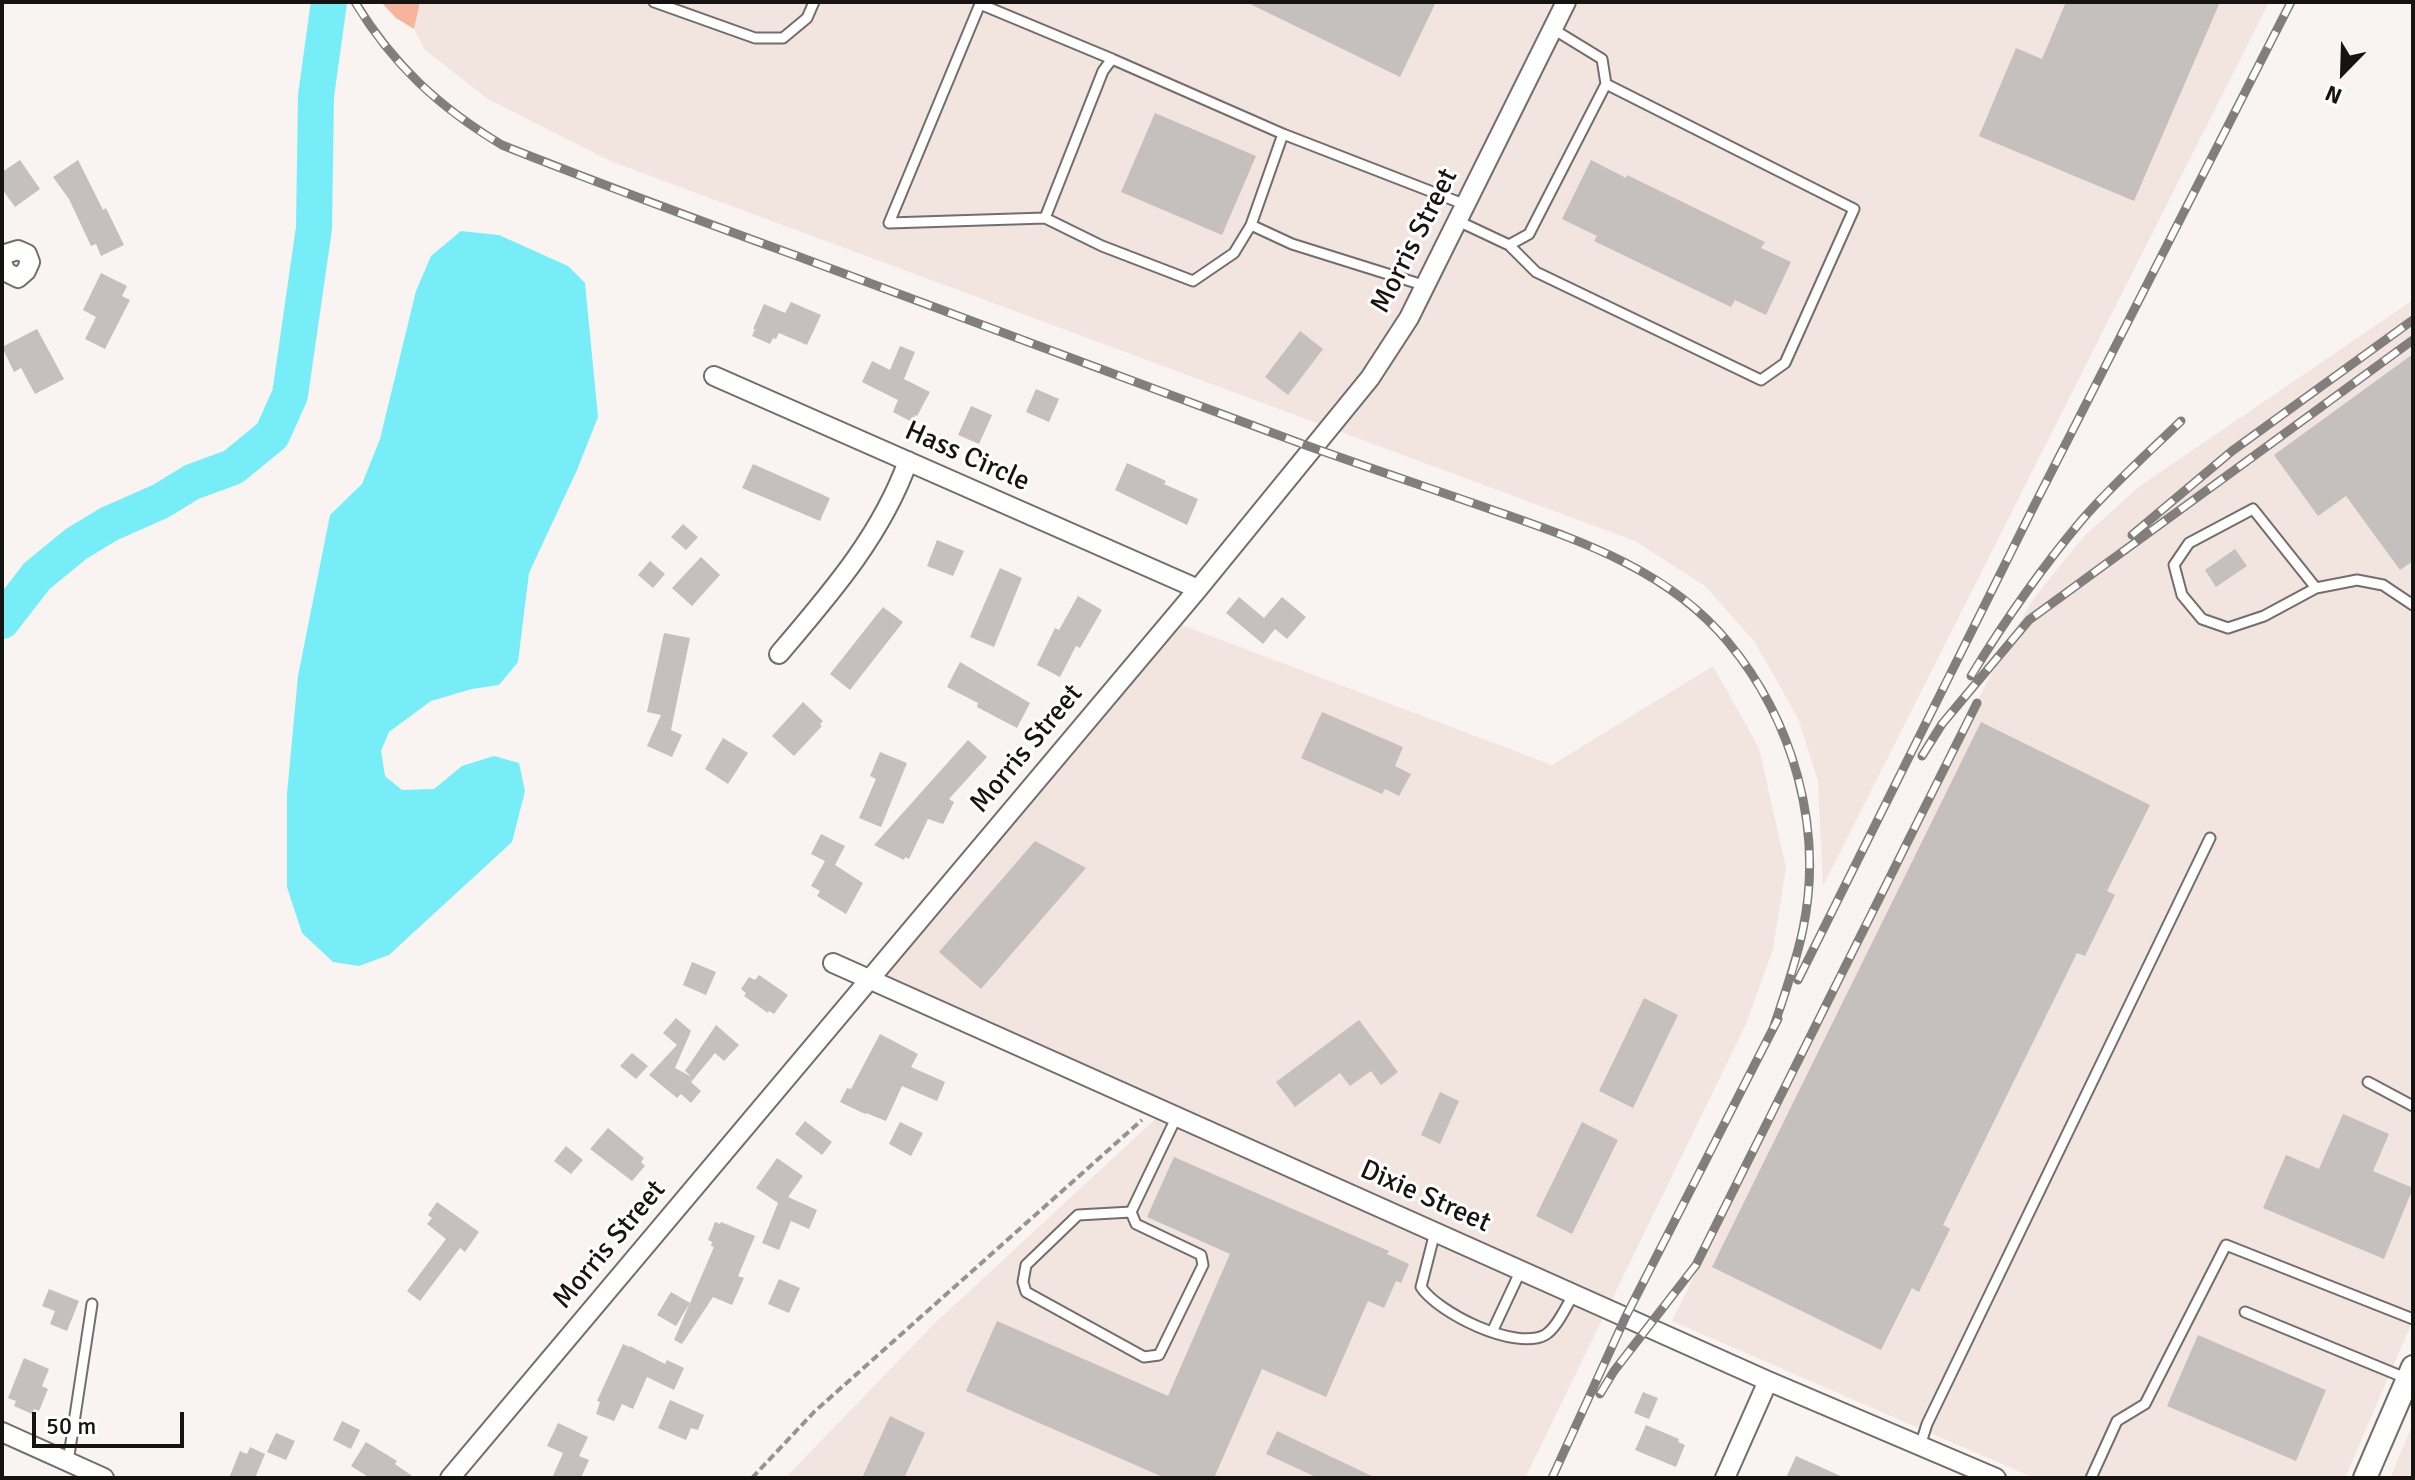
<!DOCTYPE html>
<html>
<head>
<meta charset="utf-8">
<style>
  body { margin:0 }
  #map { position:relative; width:2415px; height:1480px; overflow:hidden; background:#f9f3f1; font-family:Signika,sans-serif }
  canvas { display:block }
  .frame { position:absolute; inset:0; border:4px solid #161413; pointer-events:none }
  .north { position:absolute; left:2303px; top:32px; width:80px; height:80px; -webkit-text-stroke:6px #fff; paint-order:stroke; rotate:203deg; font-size:22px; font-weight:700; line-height:32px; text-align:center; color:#161413 }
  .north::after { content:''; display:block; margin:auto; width:28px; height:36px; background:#161413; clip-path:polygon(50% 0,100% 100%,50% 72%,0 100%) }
  .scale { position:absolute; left:32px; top:1412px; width:152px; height:36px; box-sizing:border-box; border:4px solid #161413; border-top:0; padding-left:10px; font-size:24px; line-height:28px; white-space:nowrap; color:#161413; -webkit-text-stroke:6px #fff; paint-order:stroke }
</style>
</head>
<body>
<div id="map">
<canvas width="2415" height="1480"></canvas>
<div class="frame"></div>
<div class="north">N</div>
<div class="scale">50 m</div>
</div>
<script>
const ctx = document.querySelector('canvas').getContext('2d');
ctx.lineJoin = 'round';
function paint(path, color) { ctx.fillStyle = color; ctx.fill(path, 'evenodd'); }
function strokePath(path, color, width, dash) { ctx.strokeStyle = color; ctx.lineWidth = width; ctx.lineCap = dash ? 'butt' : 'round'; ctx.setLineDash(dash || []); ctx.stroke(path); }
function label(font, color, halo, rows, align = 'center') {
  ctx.font = font + ' Signika,sans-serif'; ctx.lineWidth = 6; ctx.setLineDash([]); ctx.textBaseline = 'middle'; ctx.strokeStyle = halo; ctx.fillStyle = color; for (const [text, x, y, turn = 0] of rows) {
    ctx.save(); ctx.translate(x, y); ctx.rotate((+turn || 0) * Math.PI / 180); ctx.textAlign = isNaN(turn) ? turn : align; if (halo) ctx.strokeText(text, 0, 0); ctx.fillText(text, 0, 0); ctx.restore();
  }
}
const built = new Path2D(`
  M 420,2 L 2269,2 L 1823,886 L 1818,781 L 1798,718 L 1754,641 L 1705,586 L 1635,541 L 610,161 L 488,99 L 425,50 L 414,29 Z
  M 2413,300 L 2413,1320 L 2345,1478 L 2034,1478 L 1672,1321 L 1986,684 L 2034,598 L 2084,536 L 2140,486 Z
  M 1171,621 L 1552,765 L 1713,666 L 1759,748 L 1786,868 L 1773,949 L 1746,1024 L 1525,1478 L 785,1478 L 934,1324 L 1164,1111 L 870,978 Z
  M 2413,1424 L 2413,1478 L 2390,1478 Z`);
const green = new Path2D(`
  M 381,2 L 420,2 L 414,29 L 396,18 Z`);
const water = new Path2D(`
  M 461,231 L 499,235 L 568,266 L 585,283 L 598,417 L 577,470 L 529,573 L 518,662 L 499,685 L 472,689 L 431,701 L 389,732 L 381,751 L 385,776 L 402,790 L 434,789 L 462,766 L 494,756 L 519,763 L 525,791 L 512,842 L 389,955 L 359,966 L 333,962 L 302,933 L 287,887 L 287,794 L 298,676 L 330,515 L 362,484 L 380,439 L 416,291 L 431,256 Z`);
const river = new Path2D(`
  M 2,621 L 37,576 L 76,544 L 109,524 L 161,501 L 192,482 L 233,467 L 272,435 L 290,395 L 314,228 L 316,96 L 329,2`);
const building = new Path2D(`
  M 1246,2 L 1436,2 L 1400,77 Z
  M 2066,2 L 2220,2 L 2134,201 L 1979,136 L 2016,48 L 2042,59 Z
  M 1155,113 L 1256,156 L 1222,235 L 1121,192 Z
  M 20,160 L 40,189 L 15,207 L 2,189 L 2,172 Z
  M 78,160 L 103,210 L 106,208 L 124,245 L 101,256 L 96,244 L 91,246 L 69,199 L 53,177 Z
  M 1591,160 L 1626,178 L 1627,175 L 1765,242 L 1761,248 L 1791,262 L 1766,315 L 1735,300 L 1731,307 L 1594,241 L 1597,236 L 1562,219 Z
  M 101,273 L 127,286 L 122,296 L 130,300 L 105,349 L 85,339 L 96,317 L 83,310 Z
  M 791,302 L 821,315 L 807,345 L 779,333 L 776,339 L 773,338 L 770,344 L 752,336 L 755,329 L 753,329 L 764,304 L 785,313 Z
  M 37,329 L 64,379 L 35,394 L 21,368 L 14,372 L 2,347 Z
  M 1300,331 L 1323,349 L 1288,395 L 1265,377 Z
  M 900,346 L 915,352 L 904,379 L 930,392 L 917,416 L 915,415 L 912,422 L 893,412 L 898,400 L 862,382 L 872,361 L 890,370 Z
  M 2413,354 L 2413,561 L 2400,570 L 2346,496 L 2318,516 L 2274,455 Z
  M 1036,389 L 1059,399 L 1049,422 L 1026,412 Z
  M 971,406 L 992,415 L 979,444 L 958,435 Z
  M 1127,463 L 1166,481 L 1164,484 L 1198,499 L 1187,525 L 1115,490 Z
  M 753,464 L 830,498 L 820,521 L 742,488 Z
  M 683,524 L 698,537 L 686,550 L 671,537 Z
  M 937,540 L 964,551 L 953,576 L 927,566 Z
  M 2235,549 L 2247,566 L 2216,587 L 2205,570 Z
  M 701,557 L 720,575 L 692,606 L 672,588 Z
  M 650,561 L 665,574 L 653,588 L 638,575 Z
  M 1000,568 L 1022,578 L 994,647 L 970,637 Z
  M 1078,596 L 1102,610 L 1080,648 L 1076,646 L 1060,677 L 1037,665 L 1055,628 L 1059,630 Z
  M 1239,597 L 1264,618 L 1282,597 L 1306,617 L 1287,639 L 1275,629 L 1263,644 L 1226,613 Z
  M 883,607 L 903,622 L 850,690 L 830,674 Z
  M 664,633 L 690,638 L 671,730 L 682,735 L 672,757 L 647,746 L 661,715 L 647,712 Z
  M 960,662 L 1030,703 L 1017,728 L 977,707 L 978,703 L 947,687 Z
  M 803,702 L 823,721 L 820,724 L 822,726 L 794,756 L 772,736 Z
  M 1322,712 L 1403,747 L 1395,766 L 1411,774 L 1399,796 L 1385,789 L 1382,794 L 1301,758 Z
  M 1981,722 L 2150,805 L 2107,891 L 2115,895 L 2085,956 L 2077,953 L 1943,1225 L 1950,1229 L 1919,1292 L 1912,1288 L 1881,1350 L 1712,1267 Z
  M 723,738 L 748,753 L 728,784 L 705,769 Z
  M 968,740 L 987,757 L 949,799 L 954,802 L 943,824 L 928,819 L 909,859 L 905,857 L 904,860 L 874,845 Z
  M 880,752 L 907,763 L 881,827 L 859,818 L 876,779 L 870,776 Z
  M 821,834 L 845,846 L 835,865 L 863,883 L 846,914 L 817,896 L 820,891 L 811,886 L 825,861 L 811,854 Z
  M 1035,841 L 1086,868 L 981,989 L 939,952 Z
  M 692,962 L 716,972 L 706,995 L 683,985 Z
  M 759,975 L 788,995 L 774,1014 L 769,1011 L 768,1013 L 744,996 L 746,993 L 741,989 L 749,977 L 755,980 Z
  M 1644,998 L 1678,1015 L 1633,1108 L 1599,1091 Z
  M 676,1018 L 691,1031 L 675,1068 L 692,1077 L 685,1071 L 716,1025 L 739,1045 L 724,1061 L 715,1053 L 691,1082 L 701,1091 L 691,1103 L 681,1094 L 677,1098 L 649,1075 L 677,1045 L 663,1033 Z
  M 1359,1020 L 1398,1072 L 1381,1085 L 1371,1071 L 1350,1086 L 1340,1073 L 1295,1107 L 1276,1082 Z
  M 880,1034 L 918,1054 L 911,1067 L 945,1082 L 937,1101 L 902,1086 L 886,1121 L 866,1113 L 865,1114 L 840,1102 L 847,1088 L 851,1089 Z
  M 632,1053 L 648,1066 L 636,1079 L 620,1066 Z
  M 1440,1092 L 1459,1101 L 1440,1144 L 1421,1135 Z
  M 2343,1114 L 2389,1134 L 2373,1171 L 2413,1188 L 2384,1259 L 2263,1208 L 2286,1155 L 2319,1169 Z
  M 805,1121 L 832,1142 L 822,1155 L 795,1134 Z
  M 900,1122 L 923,1133 L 911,1156 L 889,1144 Z
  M 1582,1122 L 1618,1140 L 1572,1234 L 1536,1216 Z
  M 608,1128 L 644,1158 L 641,1162 L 645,1166 L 632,1181 L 590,1149 Z
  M 566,1146 L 583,1160 L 571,1174 L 554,1161 Z
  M 1174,1157 L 1389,1251 L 1387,1254 L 1409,1264 L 1401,1283 L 1396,1281 L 1384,1308 L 1368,1301 L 1326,1397 L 1262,1369 L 1214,1478 L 1165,1478 L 966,1391 L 997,1321 L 1168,1396 L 1230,1254 L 1147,1217 Z
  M 777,1158 L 803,1176 L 788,1197 L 817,1210 L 809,1229 L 791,1221 L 779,1250 L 762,1243 L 778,1203 L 756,1188 Z
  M 437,1202 L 479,1232 L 465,1252 L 460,1248 L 420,1301 L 407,1291 L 446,1239 L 427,1224 L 432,1218 L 428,1215 Z
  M 715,1222 L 720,1224 L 721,1222 L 755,1236 L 738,1276 L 744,1278 L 732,1305 L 713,1297 L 682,1344 L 674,1340 L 714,1247 L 711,1246 L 712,1242 L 708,1240 Z
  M 779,1279 L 800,1288 L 789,1313 L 768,1304 Z
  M 49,1289 L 79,1301 L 67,1331 L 50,1324 L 55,1311 L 42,1306 Z
  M 671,1292 L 690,1303 L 676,1326 L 657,1315 Z
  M 2198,1335 L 2326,1390 L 2296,1461 L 2167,1406 Z
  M 623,1344 L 629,1347 L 630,1346 L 665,1364 L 667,1360 L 684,1368 L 674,1390 L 647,1377 L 633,1409 L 622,1404 L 614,1421 L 596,1414 L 600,1402 L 597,1401 Z
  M 24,1358 L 49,1369 L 42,1386 L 48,1389 L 39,1411 L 34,1409 L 32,1414 L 14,1406 L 16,1401 L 8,1398 Z
  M 1643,1392 L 1658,1398 L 1649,1419 L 1634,1413 Z
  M 670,1400 L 704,1415 L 698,1430 L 691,1428 L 686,1440 L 658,1428 Z
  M 890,1416 L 925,1433 L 904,1478 L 862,1478 Z
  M 342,1421 L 360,1430 L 351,1449 L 333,1440 Z
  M 558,1423 L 588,1437 L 579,1456 L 589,1460 L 581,1478 L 552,1478 L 563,1453 L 547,1446 Z
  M 1646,1425 L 1679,1439 L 1678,1442 L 1685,1445 L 1676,1467 L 1635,1450 Z
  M 1277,1431 L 1376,1478 L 1318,1478 L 1266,1454 Z
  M 276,1433 L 295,1441 L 286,1460 L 267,1452 Z
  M 366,1442 L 397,1461 L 395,1464 L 415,1478 L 370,1478 L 351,1466 Z
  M 250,1447 L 265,1454 L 255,1478 L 229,1478 L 240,1451 L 247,1454 Z
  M 1796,1456 L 1845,1478 L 1786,1478 Z`);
const path = new Path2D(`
  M 752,1478 L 814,1412 L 1142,1120`);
const service = new Path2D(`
  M 654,2 L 755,38 L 783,38 L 807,18 L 814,2
  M 1045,218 L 889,223 L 980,4 L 1112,59
  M 1458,221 L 1509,245 L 1529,234 L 1606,84 L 1602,59 L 1553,29
  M 1251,225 L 1234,253 L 1193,281 L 1102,246 L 1045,218 L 1103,71 L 1112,59 L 1283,134
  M 1509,245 L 1536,272 L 1761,380 L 1785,363 L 1854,209 L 1606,84
  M 1426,286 L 1292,244 L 1251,225 L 1283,134 L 1466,205
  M 2316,588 L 2253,509 L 2189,543 L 2174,565 L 2182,595 L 2202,619 L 2228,628 L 2264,616 L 2316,588 L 2357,580 L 2383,585 L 2413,605
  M 2368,1082 L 2413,1106
  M 1131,1212 L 1078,1215 L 1026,1265 L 1023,1282 L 1026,1292 L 1144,1357 L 1159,1355 L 1203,1265 L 1201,1255 L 1136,1224 L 1131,1212 L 1177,1116
  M 1435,1232 L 1421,1287 C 1438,1313 1515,1351 1545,1335 C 1557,1328 1566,1306 1574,1294
  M 2245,1312 L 2408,1379
  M 1492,1332 L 1521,1270
  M 1920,1446 L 1927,1424 L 2210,838
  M 68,1462 L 92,1304
  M 2091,1478 L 2117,1421 L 2145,1404 L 2226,1245 L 2413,1319`);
const minor = new Path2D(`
  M 2,255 L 18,250 L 27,254 L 30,262 L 26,271 L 18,278 L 6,272 L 2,262
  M 714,376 L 1198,589
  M 779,654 C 830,594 881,536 908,461
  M 833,963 L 1768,1381 L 1996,1478
  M 2,1432 L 104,1478
  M 450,1478 L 1198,589 L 1370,378 L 1409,318 L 1566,2
  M 1725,1478 L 1768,1381`);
const tertiary = new Path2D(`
  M 2365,1478 L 2413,1367`);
const rail = new Path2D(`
  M 355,2 C 393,65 439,107 502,145 C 602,185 704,222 805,259 C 969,320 1133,381 1297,442 C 1360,465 1424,486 1487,508 C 1575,539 1667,568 1728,642 C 1793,720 1824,828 1803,929 C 1796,963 1784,996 1773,1029
  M 2132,535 L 2232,451 L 2413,320
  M 1971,676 C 2004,622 2040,570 2081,521 C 2112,485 2147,454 2181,421
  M 1922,756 L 1942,724 L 2029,620 L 2413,340
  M 1798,980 L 2034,506 L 2291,2
  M 1600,1394 L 1614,1371 L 1696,1265 L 1977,703
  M 1552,1478 L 1626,1316 L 1778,1019`);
const streetNames = [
  ["Morris Street",1415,241,-63],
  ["Hass Circle",967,457,24],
  ["Morris Street",1027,749,-50],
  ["Dixie Street",1425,1197,24],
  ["Morris Street",610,1245,-50]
];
paint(built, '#f2e5e0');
paint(green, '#f6b49a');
paint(water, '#77eef7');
strokePath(river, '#77eef7', 36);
paint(building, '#c5bfbd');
strokePath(service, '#736e6c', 13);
strokePath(minor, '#736e6c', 22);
strokePath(tertiary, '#736e6c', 26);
strokePath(path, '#989392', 4, [8, 4]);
strokePath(service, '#fff', 9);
strokePath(minor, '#fff', 18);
strokePath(tertiary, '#fff', 22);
strokePath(rail, '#827e7c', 9);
strokePath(rail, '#fff', 6, [18]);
label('28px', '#161413', '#fff', streetNames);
</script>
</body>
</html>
